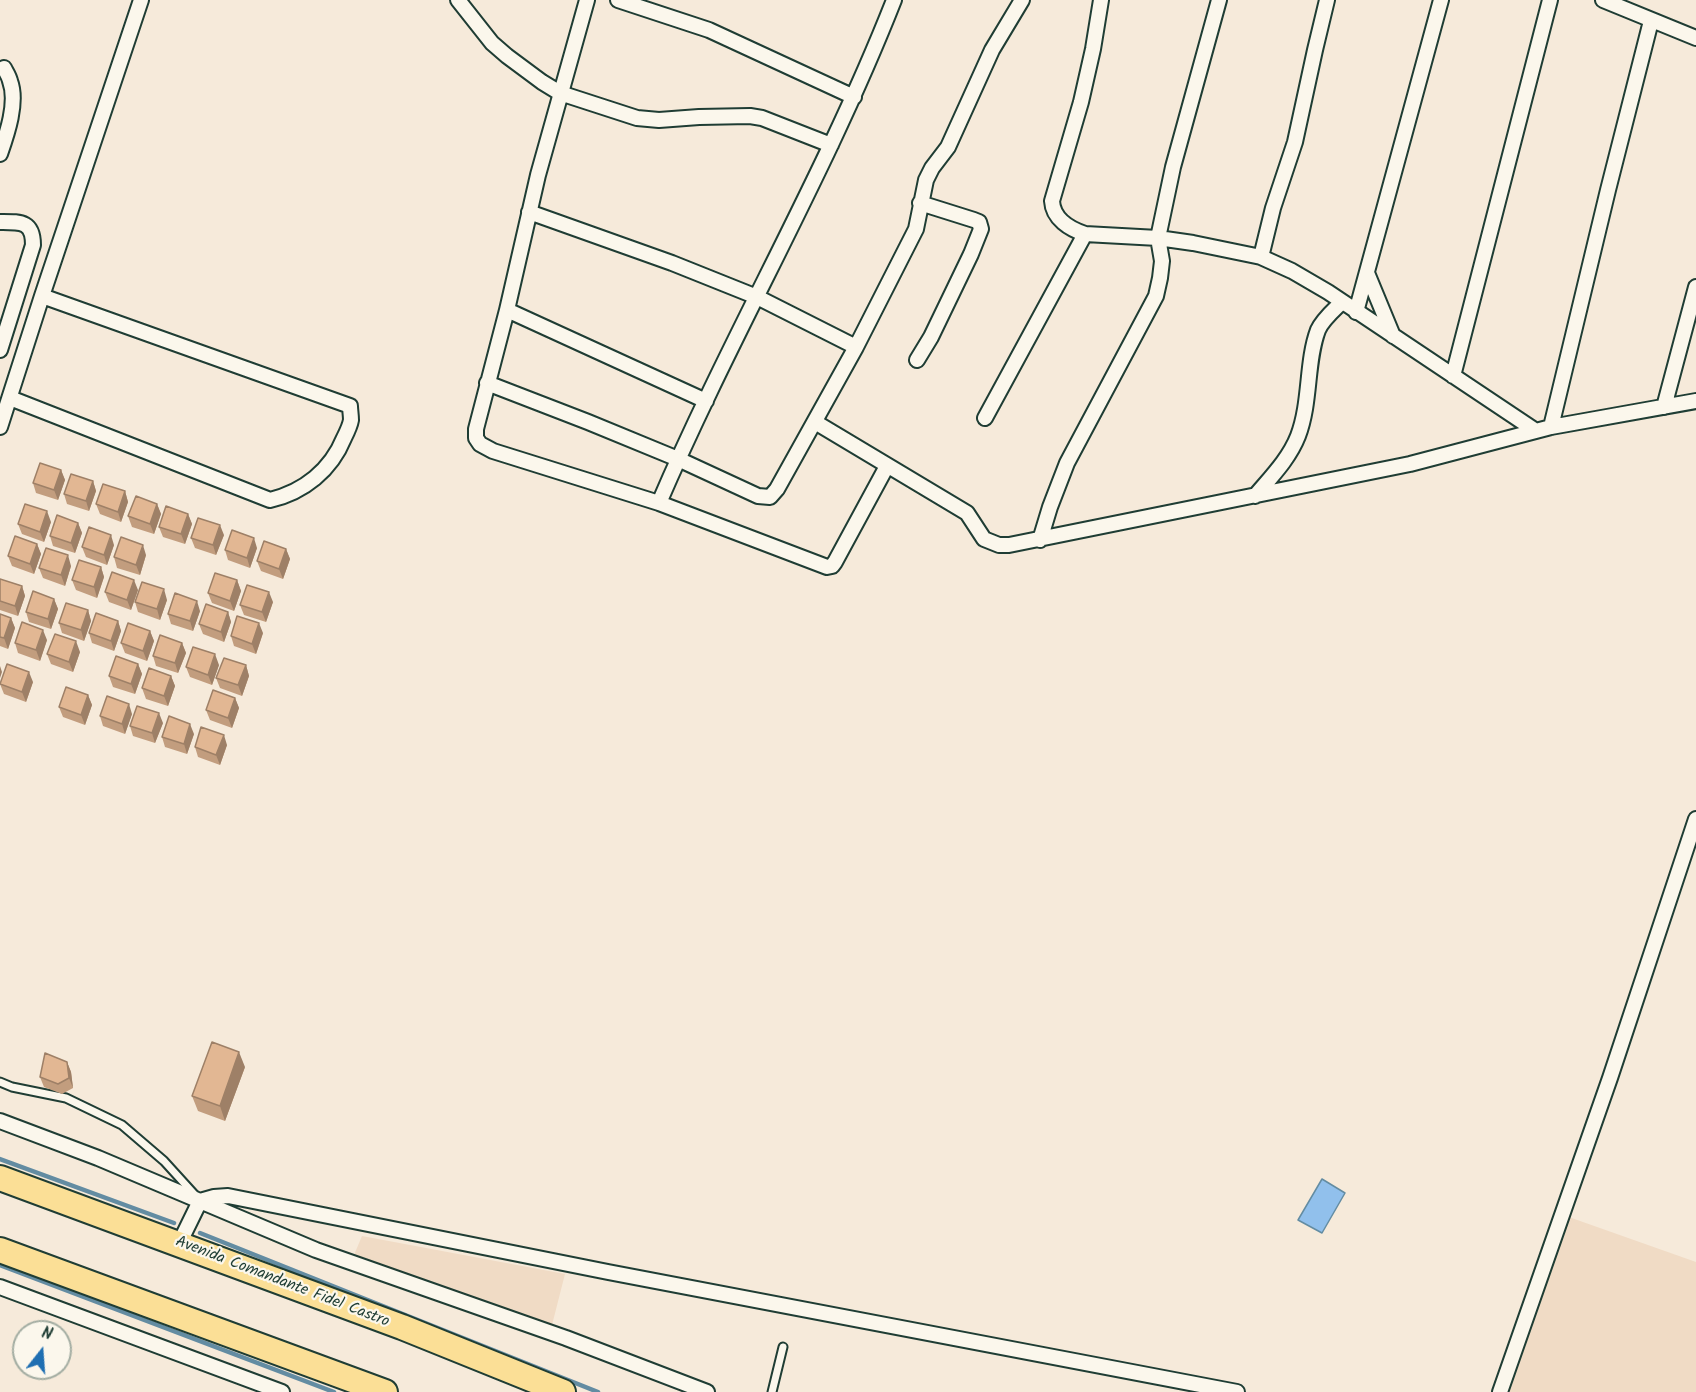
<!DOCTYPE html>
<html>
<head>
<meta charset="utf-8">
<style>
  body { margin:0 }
  #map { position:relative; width:1696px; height:1392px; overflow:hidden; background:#f6eada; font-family:Kalam,sans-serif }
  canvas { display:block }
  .north { position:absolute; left:12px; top:1320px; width:60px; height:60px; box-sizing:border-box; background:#fbf7ec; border:2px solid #a3ada2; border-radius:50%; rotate:17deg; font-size:16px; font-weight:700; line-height:24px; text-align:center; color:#1f3d34 }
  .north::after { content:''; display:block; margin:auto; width:21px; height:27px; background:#1f6fb2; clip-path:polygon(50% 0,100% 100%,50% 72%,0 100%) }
</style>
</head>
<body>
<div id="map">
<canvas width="1696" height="1392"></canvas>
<div class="north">N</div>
</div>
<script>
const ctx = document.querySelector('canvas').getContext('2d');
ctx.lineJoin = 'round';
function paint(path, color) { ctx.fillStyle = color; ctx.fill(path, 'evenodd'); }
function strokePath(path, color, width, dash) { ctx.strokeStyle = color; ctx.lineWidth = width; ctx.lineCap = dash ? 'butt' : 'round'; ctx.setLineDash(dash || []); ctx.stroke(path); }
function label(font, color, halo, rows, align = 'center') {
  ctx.font = font + ' Kalam,sans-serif'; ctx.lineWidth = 4.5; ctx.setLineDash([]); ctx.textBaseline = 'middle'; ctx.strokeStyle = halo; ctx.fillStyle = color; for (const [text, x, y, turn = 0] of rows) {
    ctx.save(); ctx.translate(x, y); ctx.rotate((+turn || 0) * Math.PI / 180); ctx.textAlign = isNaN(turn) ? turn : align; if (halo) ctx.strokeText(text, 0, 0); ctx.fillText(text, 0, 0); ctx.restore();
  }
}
const built = new Path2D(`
  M 1566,1216 L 1696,1262 L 1696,1392 L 1506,1392 Z
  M 362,1236 L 565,1274 L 552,1325 L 354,1255 Z`);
const water = new Path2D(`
  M 1322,1179 L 1345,1193 L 1322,1233 L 1298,1220 Z`);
const stream = new Path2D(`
  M 0,1159 L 174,1223
  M 200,1233 L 598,1392
  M 0,1265 L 334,1392`);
const service = new Path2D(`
  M 0,1082 L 12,1087 L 66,1098 L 122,1125 L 164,1161 L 194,1194
  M 772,1392 L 783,1347`);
const minor = new Path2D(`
  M 458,0 L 492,43 L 507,56 L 542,82 L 560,93 L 637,118 L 659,120 L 699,117 L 750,116 L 762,118 L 831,145
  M 587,0 L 538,175 L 507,310 L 476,429 L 476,438 L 480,444 L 493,451 L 659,503 L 827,567 L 832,566 L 835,562 L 887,466
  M 618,0 L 709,30 L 854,97
  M 1101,0 L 1093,49 L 1081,102 L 1052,201 C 1053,219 1070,229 1085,234 L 1158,238 L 1193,243 L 1261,257 L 1292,271 L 1328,292 L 1536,431
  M 1603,0 L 1696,38
  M 0,154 C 7,134 18,102 10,81 C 9,76 6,72 4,68
  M 529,212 L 672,263 L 757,297 L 856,347
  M 0,222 C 21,222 33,221 33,245 L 0,350
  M 1261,257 L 1273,208 L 1295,142 L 1315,50 L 1327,0
  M 1367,273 L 1393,336
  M 507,310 L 706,401
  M 1356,312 L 1441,0
  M 917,360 L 931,337 L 971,254 L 981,229 L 979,222 L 974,220 L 920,203
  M 1453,376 L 1550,0
  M 487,383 L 588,422 L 678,459 L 758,496 L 770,497 L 777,489 L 856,347 L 916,229 L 926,180 L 932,168 L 948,147 L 992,50 L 1022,0
  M 10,398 L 270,500 C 304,492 331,470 344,438 C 347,432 350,426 351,420 C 351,415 350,410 350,406 L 42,296
  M 1664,407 L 1696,287
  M 985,418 L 1085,234
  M 815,422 L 967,513 L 984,539 L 999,545 L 1009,545 L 1410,464 L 1551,427 L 1696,401
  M 0,427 L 42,296 L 141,0
  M 1551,427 L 1608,190 L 1651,21
  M 1255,496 C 1271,477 1289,459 1298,436 C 1311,402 1306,362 1318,330 C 1323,319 1334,310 1342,302
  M 659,503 C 732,333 826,173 894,0
  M 1040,540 L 1050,507 L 1067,463 L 1156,296 L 1160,278 L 1162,261 L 1158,238 L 1173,167 L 1219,0
  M 0,1121 L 98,1158 L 316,1250 L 566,1338 L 707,1392
  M 200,1201 L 214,1197 L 228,1196 L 608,1272 L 1237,1392
  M 179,1244 L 200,1201
  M 0,1287 L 282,1392
  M 1500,1392 L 1610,1078 L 1696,819`);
const motorway = new Path2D(`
  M 0,1178 L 402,1327 L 563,1392
  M 0,1250 L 385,1392`);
const wall = new Path2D(`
  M 61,470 L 65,480 L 58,500 L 36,493 L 33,483 Z
  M 93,481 L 96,491 L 89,511 L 67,504 L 64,494 Z
  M 125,491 L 128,502 L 121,522 L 100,514 L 96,504 Z
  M 157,504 L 161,514 L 154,534 L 132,527 L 128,516 Z
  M 188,514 L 192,524 L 185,544 L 163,537 L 159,527 Z
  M 51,522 L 44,542 L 22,534 L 18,524 Z
  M 78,523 L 82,533 L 75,553 L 53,546 L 50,536 Z
  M 224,535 L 216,555 L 195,548 L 191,538 Z
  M 37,544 L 41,554 L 34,574 L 12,566 L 8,556 Z
  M 114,545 L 107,565 L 86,557 L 82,547 Z
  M 257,548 L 250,568 L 228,560 L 225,550 Z
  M 286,549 L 290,559 L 283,579 L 261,571 L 257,561 Z
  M 146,555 L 140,575 L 117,568 L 114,557 Z
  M 71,566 L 65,586 L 43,578 L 39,568 Z
  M 101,567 L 104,577 L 97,598 L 76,590 L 72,580 Z
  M 0,579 L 22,586 L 25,596 L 18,616 L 0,610 Z
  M 237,580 L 241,591 L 234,611 L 212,603 L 208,593 Z
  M 138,590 L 131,610 L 109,602 L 105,592 Z
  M 54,599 L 58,609 L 51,629 L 29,622 L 26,612 Z
  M 167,600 L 160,620 L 138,612 L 135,602 Z
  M 273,602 L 266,622 L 244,615 L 240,605 Z
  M 88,610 L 91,621 L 84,641 L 62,633 L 59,623 Z
  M 200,611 L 193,631 L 171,624 L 168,614 Z
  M 228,612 L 231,622 L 224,642 L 203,634 L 199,624 Z
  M 0,614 L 11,618 L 15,628 L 8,649 L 0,646 Z
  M 118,621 L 121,631 L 114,651 L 92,643 L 89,633 Z
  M 150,631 L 154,641 L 147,661 L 125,653 L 121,643 Z
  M 263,633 L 256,654 L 234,646 L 231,636 Z
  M 47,640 L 40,661 L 18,653 L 15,643 Z
  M 182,643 L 186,653 L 178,673 L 156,666 L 153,656 Z
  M 80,652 L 73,672 L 51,664 L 47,654 Z
  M 138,664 L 142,674 L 135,694 L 113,687 L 109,676 Z
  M 219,665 L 212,685 L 190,677 L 186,667 Z
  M 246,665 L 249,676 L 242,696 L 220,688 L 216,678 Z
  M 171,676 L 175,686 L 168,706 L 146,699 L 142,688 Z
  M 33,682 L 26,702 L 4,694 L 0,684 Z
  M 88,695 L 92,705 L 85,725 L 63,717 L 59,707 Z
  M 235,698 L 239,708 L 232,728 L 210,720 L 206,710 Z
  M 132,714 L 125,734 L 103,726 L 100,716 Z
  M 163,723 L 155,743 L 133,736 L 130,726 Z
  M 194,734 L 187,754 L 165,747 L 162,737 Z
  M 227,745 L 220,765 L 198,757 L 195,747 Z
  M 67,1062 L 71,1072 L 73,1088 L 62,1094 L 44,1087 L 40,1077 Z
  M 245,1067 L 225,1121 L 198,1111 L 192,1096 Z`);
const shadedWall = new Path2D(`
  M 61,470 L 65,480 L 58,500 L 54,490 Z
  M 93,481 L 96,491 L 89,511 L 86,501 Z
  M 125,491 L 128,502 L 121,522 L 118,512 Z
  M 157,504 L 161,514 L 154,534 L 150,524 Z
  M 47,511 L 51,522 L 44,542 L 40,532 Z
  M 188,514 L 192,524 L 185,544 L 181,534 Z
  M 78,523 L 82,533 L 75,553 L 71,543 Z
  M 220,525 L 224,535 L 216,555 L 213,545 Z
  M 111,535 L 114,545 L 107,565 L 104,555 Z
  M 254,538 L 257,548 L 250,568 L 247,558 Z
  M 37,544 L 41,554 L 34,574 L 30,564 Z
  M 143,545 L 146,555 L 140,575 L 136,565 Z
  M 286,549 L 290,559 L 283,579 L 279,569 Z
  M 68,555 L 71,566 L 65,586 L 61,575 Z
  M 101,567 L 104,577 L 97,598 L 94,587 Z
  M 134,580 L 138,590 L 131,610 L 127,600 Z
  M 237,580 L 241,591 L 234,611 L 230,601 Z
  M 22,586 L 25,596 L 18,616 L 15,606 Z
  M 164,589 L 167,600 L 160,620 L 157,609 Z
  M 269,592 L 273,602 L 266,622 L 262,612 Z
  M 54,599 L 58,609 L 51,629 L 48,619 Z
  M 197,601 L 200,611 L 193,631 L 190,621 Z
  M 88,610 L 91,621 L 84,641 L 81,630 Z
  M 228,612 L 231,622 L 224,642 L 221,632 Z
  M 11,618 L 15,628 L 8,649 L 4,638 Z
  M 118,621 L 121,631 L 114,651 L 111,641 Z
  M 259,623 L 263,633 L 256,654 L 252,644 Z
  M 43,630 L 47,640 L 40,661 L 36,650 Z
  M 150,631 L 154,641 L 147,661 L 143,651 Z
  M 76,641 L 80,652 L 73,672 L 69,662 Z
  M 182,643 L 186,653 L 178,673 L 175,663 Z
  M 215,654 L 219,665 L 212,685 L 208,675 Z
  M 138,664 L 142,674 L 135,694 L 131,684 Z
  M 246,665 L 249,676 L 242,696 L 238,685 Z
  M 0,666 L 2,672 L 0,678 Z
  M 29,672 L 33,682 L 26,702 L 22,692 Z
  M 171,676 L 175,686 L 168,706 L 164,696 Z
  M 88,695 L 92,705 L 85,725 L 81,715 Z
  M 235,698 L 239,708 L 232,728 L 228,718 Z
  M 129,704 L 132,714 L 125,734 L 122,724 Z
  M 159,713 L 163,723 L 155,743 L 152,733 Z
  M 190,724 L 194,734 L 187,754 L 184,744 Z
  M 224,735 L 227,745 L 220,765 L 216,755 Z
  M 239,1052 L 245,1067 L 225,1121 L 220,1106 Z
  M 67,1062 L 71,1072 L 73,1088 L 69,1078 Z`);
const building = new Path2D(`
  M 40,463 L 61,470 L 54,490 L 33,483 Z
  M 71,474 L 93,481 L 86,501 L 64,494 Z
  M 103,484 L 125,491 L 118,512 L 96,504 Z
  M 136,496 L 157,504 L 150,524 L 128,516 Z
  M 25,504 L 47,511 L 40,532 L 18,524 Z
  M 166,506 L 188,514 L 181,534 L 159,527 Z
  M 57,515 L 78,523 L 71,543 L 50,536 Z
  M 198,518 L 220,525 L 213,545 L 191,538 Z
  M 89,527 L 111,535 L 104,555 L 82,547 Z
  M 232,530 L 254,538 L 247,558 L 225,550 Z
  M 15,536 L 37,544 L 30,564 L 8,556 Z
  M 121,537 L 143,545 L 136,565 L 114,557 Z
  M 264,541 L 286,549 L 279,569 L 257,561 Z
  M 46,548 L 68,555 L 61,575 L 39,568 Z
  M 79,560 L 101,567 L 94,587 L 72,580 Z
  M 112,572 L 134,580 L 127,600 L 105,592 Z
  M 215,573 L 237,580 L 230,601 L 208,593 Z
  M 0,579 L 22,586 L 15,606 L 0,601 Z
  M 142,582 L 164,589 L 157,609 L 135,602 Z
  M 247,585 L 269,592 L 262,612 L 240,605 Z
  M 33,591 L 54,599 L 48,619 L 26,612 Z
  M 175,593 L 197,601 L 190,621 L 168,614 Z
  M 66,603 L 88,610 L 81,630 L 59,623 Z
  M 206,604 L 228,612 L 221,632 L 199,624 Z
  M 96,613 L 118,621 L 111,641 L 89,633 Z
  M 0,614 L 11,618 L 4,638 L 0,637 Z
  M 237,616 L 259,623 L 252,644 L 231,636 Z
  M 22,622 L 43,630 L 36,650 L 15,643 Z
  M 128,623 L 150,631 L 143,651 L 121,643 Z
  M 55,634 L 76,641 L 69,662 L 47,654 Z
  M 160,635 L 182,643 L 175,663 L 153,656 Z
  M 193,647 L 215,654 L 208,675 L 186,667 Z
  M 116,656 L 138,664 L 131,684 L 109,676 Z
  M 224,658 L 246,665 L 238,685 L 216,678 Z
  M 7,664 L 29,672 L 22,692 L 0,684 Z
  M 149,668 L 171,676 L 164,696 L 142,688 Z
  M 66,687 L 88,695 L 81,715 L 59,707 Z
  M 213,690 L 235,698 L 228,718 L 206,710 Z
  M 107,696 L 129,704 L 122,724 L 100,716 Z
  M 137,706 L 159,713 L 152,733 L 130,726 Z
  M 169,716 L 190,724 L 184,744 L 162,737 Z
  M 201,727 L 224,735 L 216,755 L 195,747 Z
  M 212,1042 L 239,1052 L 220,1106 L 192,1096 Z
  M 45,1053 L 67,1062 L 69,1078 L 58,1084 L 40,1077 Z`);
const streetNames = [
  ["Avenida Comandante Fidel Castro",282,1283,21]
];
paint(built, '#f0dbc5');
paint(water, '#91c0ec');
strokePath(water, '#638ca2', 1.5);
strokePath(stream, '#638ca2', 4.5);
strokePath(service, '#1f3d34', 11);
strokePath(minor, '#1f3d34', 18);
strokePath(motorway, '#1f3d34', 28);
strokePath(service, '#fbf7ec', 7);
strokePath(minor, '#fbf7ec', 14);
strokePath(motorway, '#fbdf96', 24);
paint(wall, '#c29d7e');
paint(shadedWall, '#9e8067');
paint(building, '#e2b793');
strokePath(building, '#9e8067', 1.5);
label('16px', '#1f3d34', '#fbf7ec', streetNames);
</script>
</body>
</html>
